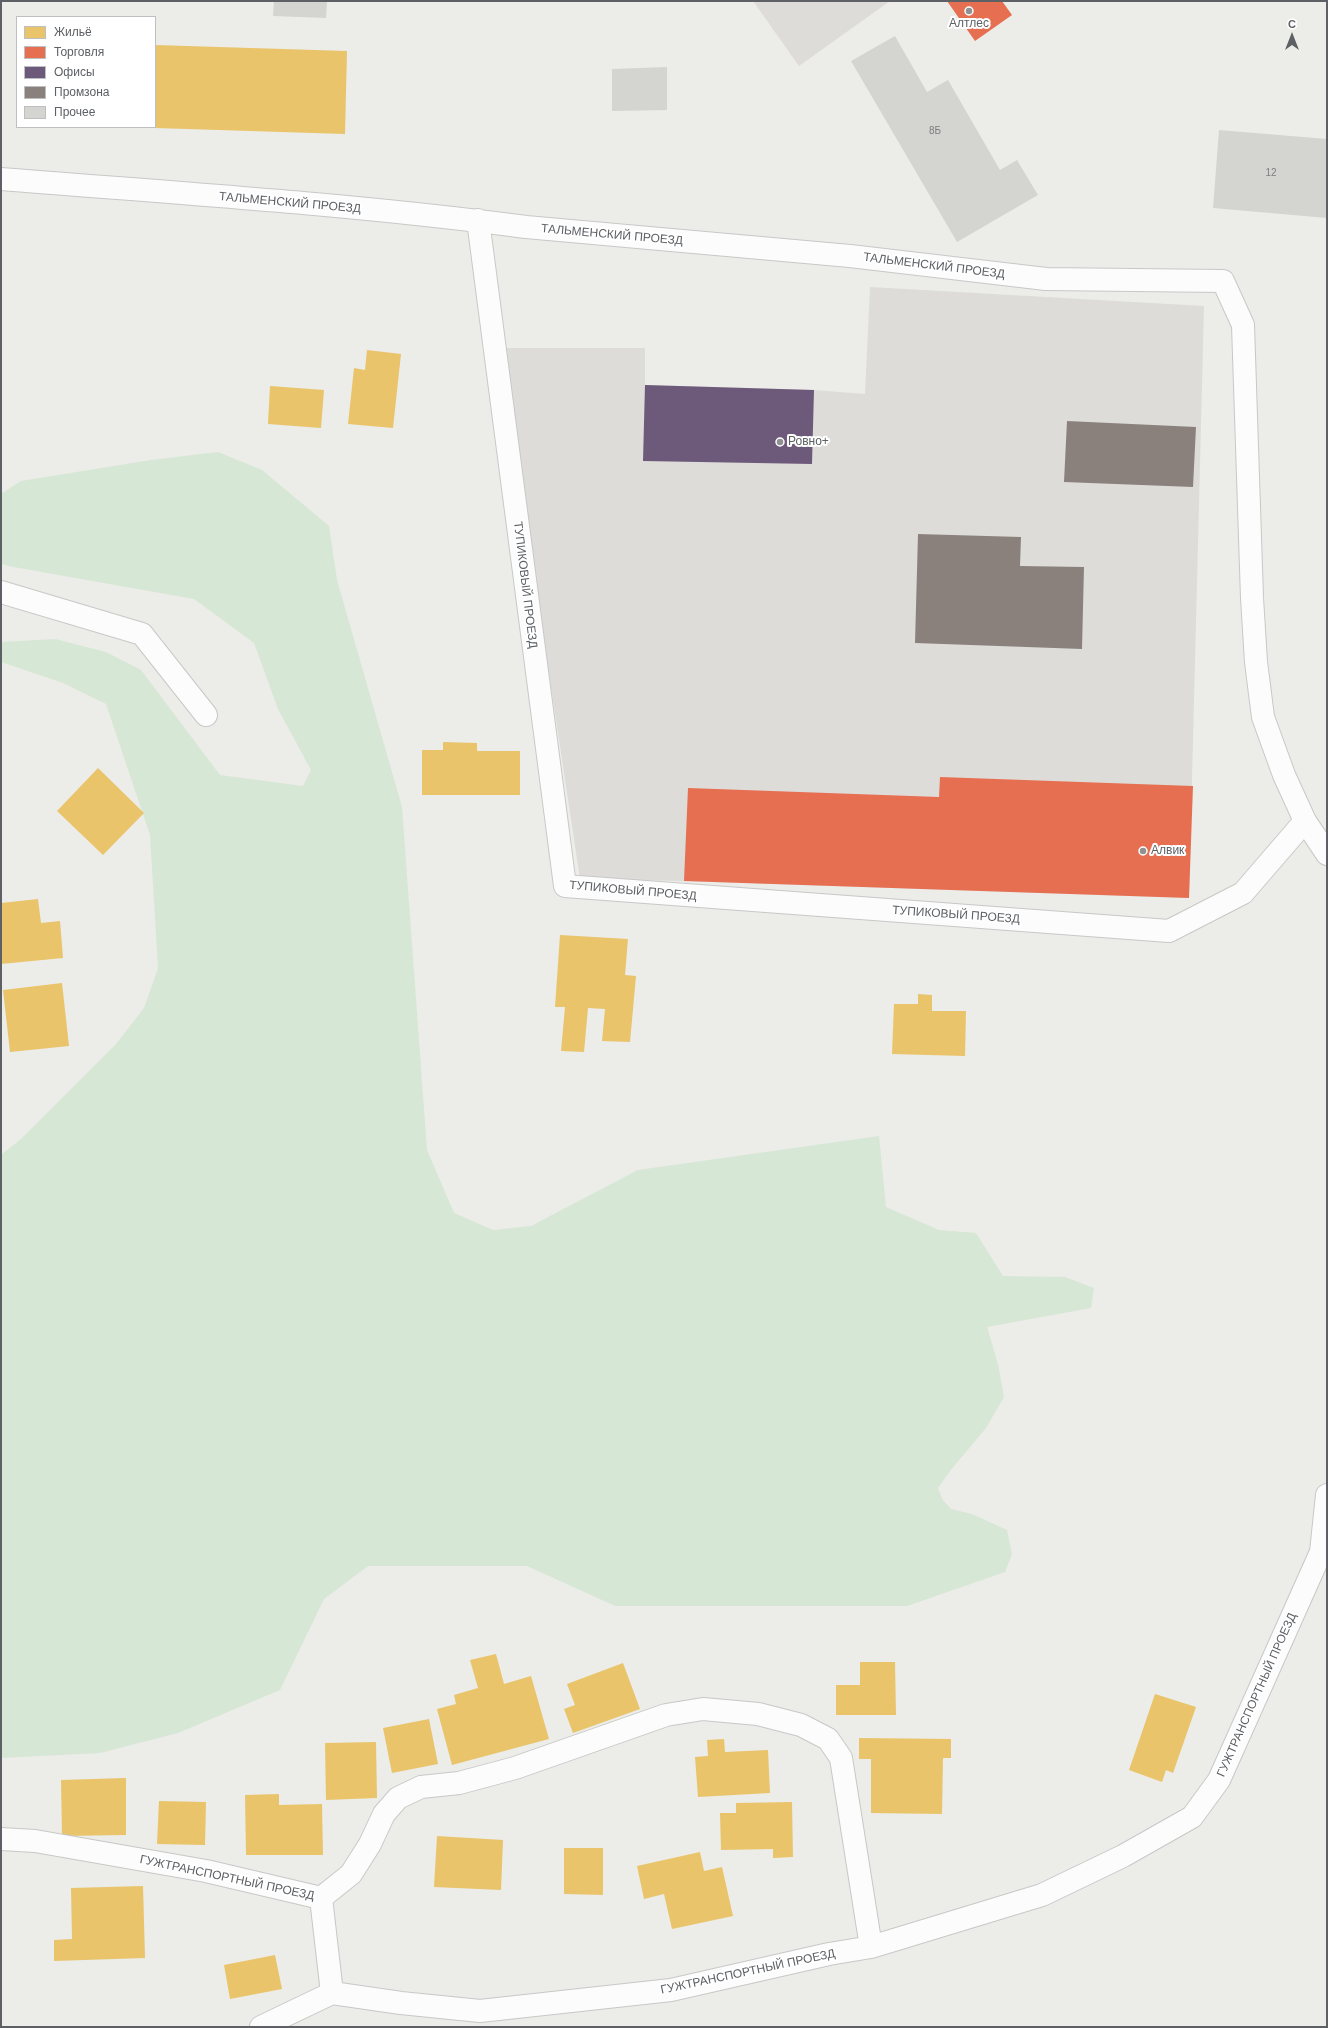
<!DOCTYPE html>
<html>
<head>
<meta charset="utf-8">
<style>
  body { margin:0 }
  #map { position:relative; width:1328px; height:2028px; overflow:hidden; background:#ecece8; font-family:Helvetica,sans-serif }
  canvas { display:block }
  .frame { position:absolute; inset:0; border:2px solid #5d6064; pointer-events:none }
  .legend { position:absolute; left:16px; top:16px; width:140px; height:112px; box-sizing:border-box; background:#fff; border:1px solid #bebfc1; margin:0; padding:5px 7px; list-style:none; font-size:12px; color:#5d6064 }
  .legend li { display:flex; align-items:center; gap:8px; height:20px }
  .legend b { width:20px; border:1px solid #bebfc1 }
  .north { position:absolute; left:1272px; top:16px; width:40px; height:40px; -webkit-text-stroke:3px #fff; paint-order:stroke; rotate:0deg; font-size:11px; font-weight:700; line-height:16px; text-align:center; color:#5d6064 }
  .north::after { content:''; display:block; margin:auto; width:14px; height:18px; background:#5d6064; clip-path:polygon(50% 0,100% 100%,50% 72%,0 100%) }
</style>
</head>
<body>
<div id="map">
<canvas width="1328" height="2028"></canvas>
<div class="frame"></div>
<ul class="legend">
<li><b style="height:11px;background:#e9c46a"></b>Жильё</li>
<li><b style="height:11px;background:#e76f51"></b>Торговля</li>
<li><b style="height:11px;background:#6d597a"></b>Офисы</li>
<li><b style="height:11px;background:#8a817c"></b>Промзона</li>
<li><b style="height:11px;background:#d4d4d1"></b>Прочее</li>
</ul>
<div class="north">С</div>
</div>
<script>
const ctx = document.querySelector('canvas').getContext('2d');
ctx.lineJoin = 'round';
function paint(path, color) { ctx.fillStyle = color; ctx.fill(path, 'evenodd'); }
function strokePath(path, color, width, dash) { ctx.strokeStyle = color; ctx.lineWidth = width; ctx.lineCap = dash ? 'butt' : 'round'; ctx.setLineDash(dash || []); ctx.stroke(path); }
function label(font, color, halo, rows, align = 'center') {
  ctx.font = font + ' Helvetica,sans-serif'; ctx.lineWidth = 4; ctx.setLineDash([]); ctx.textBaseline = 'middle'; ctx.strokeStyle = halo; ctx.fillStyle = color; for (const [text, x, y, turn = 0] of rows) {
    ctx.save(); ctx.translate(x, y); ctx.rotate((+turn || 0) * Math.PI / 180); ctx.textAlign = isNaN(turn) ? turn : align; if (halo) ctx.strokeText(text, 0, 0); ctx.fillText(text, 0, 0); ctx.restore();
  }
}
const industrial = new Path2D(`
  M 753,1 L 890,1 L 799,66 Z
  M 870,287 L 1204,306 L 1189,898 L 684,881 L 580,879 L 500,348 L 645,348 L 645,385 L 814,390 L 865,394 Z`);
const green = new Path2D(`
  M 218,452 L 262,470 L 329,526 L 337,580 L 402,807 L 427,1150 L 454,1213 L 493,1230 L 531,1226 L 638,1170 L 879,1136 L 886,1207 L 939,1230 L 976,1233 L 1003,1276 L 1065,1277 L 1094,1288 L 1091,1308 L 987,1327 L 998,1364 L 1004,1397 L 986,1428 L 950,1471 L 938,1488 L 942,1499 L 951,1509 L 972,1514 L 1007,1530 L 1012,1554 L 1005,1572 L 907,1606 L 615,1606 L 527,1566 L 368,1566 L 324,1599 L 280,1690 L 178,1733 L 100,1753 L 1,1758 L 1,1155 L 21,1139 L 116,1044 L 144,1008 L 158,968 L 150,835 L 106,704 L 63,683 L 1,662 L 1,642 L 55,639 L 106,652 L 141,670 L 220,775 L 303,786 L 311,770 L 278,709 L 254,643 L 194,599 L 8,566 L 1,563 L 1,494 L 21,481 L 151,460 Z`);
const homes = new Path2D(`
  M 155,45 L 347,51 L 345,134 L 155,128 Z
  M 367,350 L 401,354 L 393,428 L 348,424 L 354,368 L 365,370 Z
  M 270,386 L 324,390 L 321,428 L 268,424 Z
  M 443,742 L 477,743 L 477,751 L 520,751 L 520,795 L 422,795 L 422,750 L 443,750 Z
  M 98,768 L 144,813 L 103,855 L 57,811 Z
  M 38,899 L 41,923 L 60,921 L 63,958 L 1,964 L 1,903 Z
  M 560,935 L 628,939 L 625,975 L 636,976 L 630,1042 L 602,1041 L 605,1009 L 588,1008 L 584,1052 L 561,1051 L 565,1007 L 555,1007 Z
  M 62,983 L 69,1046 L 10,1052 L 3,990 Z
  M 918,994 L 932,995 L 932,1011 L 966,1011 L 965,1056 L 892,1054 L 894,1004 L 918,1004 Z
  M 496,1654 L 504,1684 L 531,1676 L 549,1739 L 452,1765 L 437,1709 L 456,1704 L 454,1695 L 478,1688 L 470,1660 Z
  M 860,1662 L 895,1662 L 896,1715 L 836,1715 L 836,1685 L 860,1685 Z
  M 623,1663 L 640,1709 L 573,1733 L 564,1709 L 575,1705 L 567,1684 Z
  M 1155,1694 L 1196,1707 L 1173,1773 L 1166,1770 L 1162,1782 L 1129,1770 Z
  M 429,1719 L 438,1764 L 392,1773 L 383,1728 Z
  M 859,1738 L 951,1739 L 951,1758 L 943,1758 L 942,1814 L 871,1813 L 871,1759 L 859,1759 Z
  M 724,1739 L 725,1752 L 768,1750 L 770,1793 L 698,1797 L 695,1757 L 708,1756 L 707,1740 Z
  M 376,1742 L 377,1798 L 326,1800 L 325,1743 Z
  M 126,1778 L 126,1835 L 62,1836 L 61,1780 Z
  M 279,1794 L 279,1805 L 322,1804 L 323,1855 L 246,1855 L 245,1795 Z
  M 159,1801 L 206,1802 L 205,1845 L 157,1844 Z
  M 792,1802 L 793,1857 L 773,1858 L 773,1849 L 721,1850 L 720,1813 L 736,1813 L 736,1803 Z
  M 437,1836 L 503,1840 L 501,1890 L 434,1887 Z
  M 564,1848 L 603,1848 L 603,1895 L 564,1894 Z
  M 700,1852 L 704,1871 L 722,1867 L 733,1916 L 672,1929 L 664,1894 L 644,1899 L 637,1866 Z
  M 143,1886 L 145,1958 L 54,1961 L 54,1940 L 72,1939 L 71,1888 Z
  M 275,1955 L 282,1989 L 230,1999 L 224,1965 Z`);
const shops = new Path2D(`
  M 947,1 L 1002,1 L 1012,15 L 975,41 Z
  M 940,777 L 1193,786 L 1189,898 L 684,881 L 688,788 L 939,797 Z`);
const offices = new Path2D(`
  M 645,385 L 814,390 L 812,464 L 643,461 Z`);
const industry = new Path2D(`
  M 1067,421 L 1196,427 L 1193,487 L 1064,482 Z
  M 918,534 L 1021,537 L 1020,566 L 1084,567 L 1082,649 L 915,643 Z`);
const building = new Path2D(`
  M 274,1 L 327,1 L 326,18 L 273,16 Z
  M 895,36 L 927,92 L 948,80 L 1000,170 L 1017,160 L 1038,195 L 957,242 L 851,61 Z
  M 667,67 L 667,110 L 612,111 L 612,69 Z
  M 1219,130 L 1327,139 L 1327,218 L 1213,208 Z`);
const minor = new Path2D(`
  M 1,179 C 176,193 352,204 526,227 L 850,256 L 1046,279 L 1223,281 L 1243,325 L 1252,598 L 1256,662 L 1263,717 L 1284,775 L 1305,821 L 1327,854
  M 478,220 L 565,886 L 1169,931 L 1243,893 L 1305,821
  M 1,592 L 142,634 L 206,715
  M 1,1839 L 35,1841 L 206,1871 L 321,1898 L 332,1993 L 401,2003 L 480,2011 L 671,1990 L 829,1954 L 871,1947 L 1042,1895 L 1123,1856 L 1192,1817 L 1219,1780 L 1321,1552 L 1327,1495
  M 321,1898 L 351,1874 L 370,1844 L 384,1814 L 398,1798 L 421,1787 L 459,1783 L 515,1768 L 666,1715 L 703,1709 L 758,1714 L 801,1725 L 828,1739 L 841,1758 L 871,1947
  M 261,2027 L 332,1993`);
const markers = [
  [969,11,4,"#8f9192"],
  [780,442,4,"#8f9192"],
  [1143,851,4,"#8f9192"]
];
const numberNames = [
  ["8Б",935,131],
  ["12",1271,173]
];
const poiNames = [
  ["Алтлес",969,24,"center"],
  ["Ровно+",788,442],
  ["Алвик",1151,851]
];
const streetNames = [
  ["ТАЛЬМЕНСКИЙ ПРОЕЗД",290,203,5],
  ["ТАЛЬМЕНСКИЙ ПРОЕЗД",612,235,5],
  ["ТАЛЬМЕНСКИЙ ПРОЕЗД",934,266,7],
  ["ТУПИКОВЫЙ ПРОЕЗД",525,585,83],
  ["ТУПИКОВЫЙ ПРОЕЗД",633,891,5],
  ["ТУПИКОВЫЙ ПРОЕЗД",956,915,4],
  ["ГУЖТРАНСПОРТНЫЙ ПРОЕЗД",1257,1695,-66],
  ["ГУЖТРАНСПОРТНЫЙ ПРОЕЗД",227,1878,12],
  ["ГУЖТРАНСПОРТНЫЙ ПРОЕЗД",748,1972,-12]
];
paint(industrial, '#dddcd9');
paint(green, '#d6e7d5');
paint(homes, '#e9c46a');
paint(shops, '#e76f51');
paint(offices, '#6d597a');
paint(industry, '#8a817c');
paint(building, '#d4d4d1');
strokePath(minor, '#c8c8c8', 24);
strokePath(minor, '#fcfcfc', 22);
for (const [x, y, r, color] of markers) { const dot = new Path2D(); dot.arc(x, y, r, 0, 2 * Math.PI); ctx.fillStyle = color; ctx.fill(dot); strokePath(dot, '#fff', 1.5); }
label('10px', '#7c7e80', null, numberNames);
label('12px', '#5d6064', '#fff', poiNames, 'left');
label('12px', '#5d6064', '#fff', streetNames);
</script>
</body>
</html>
